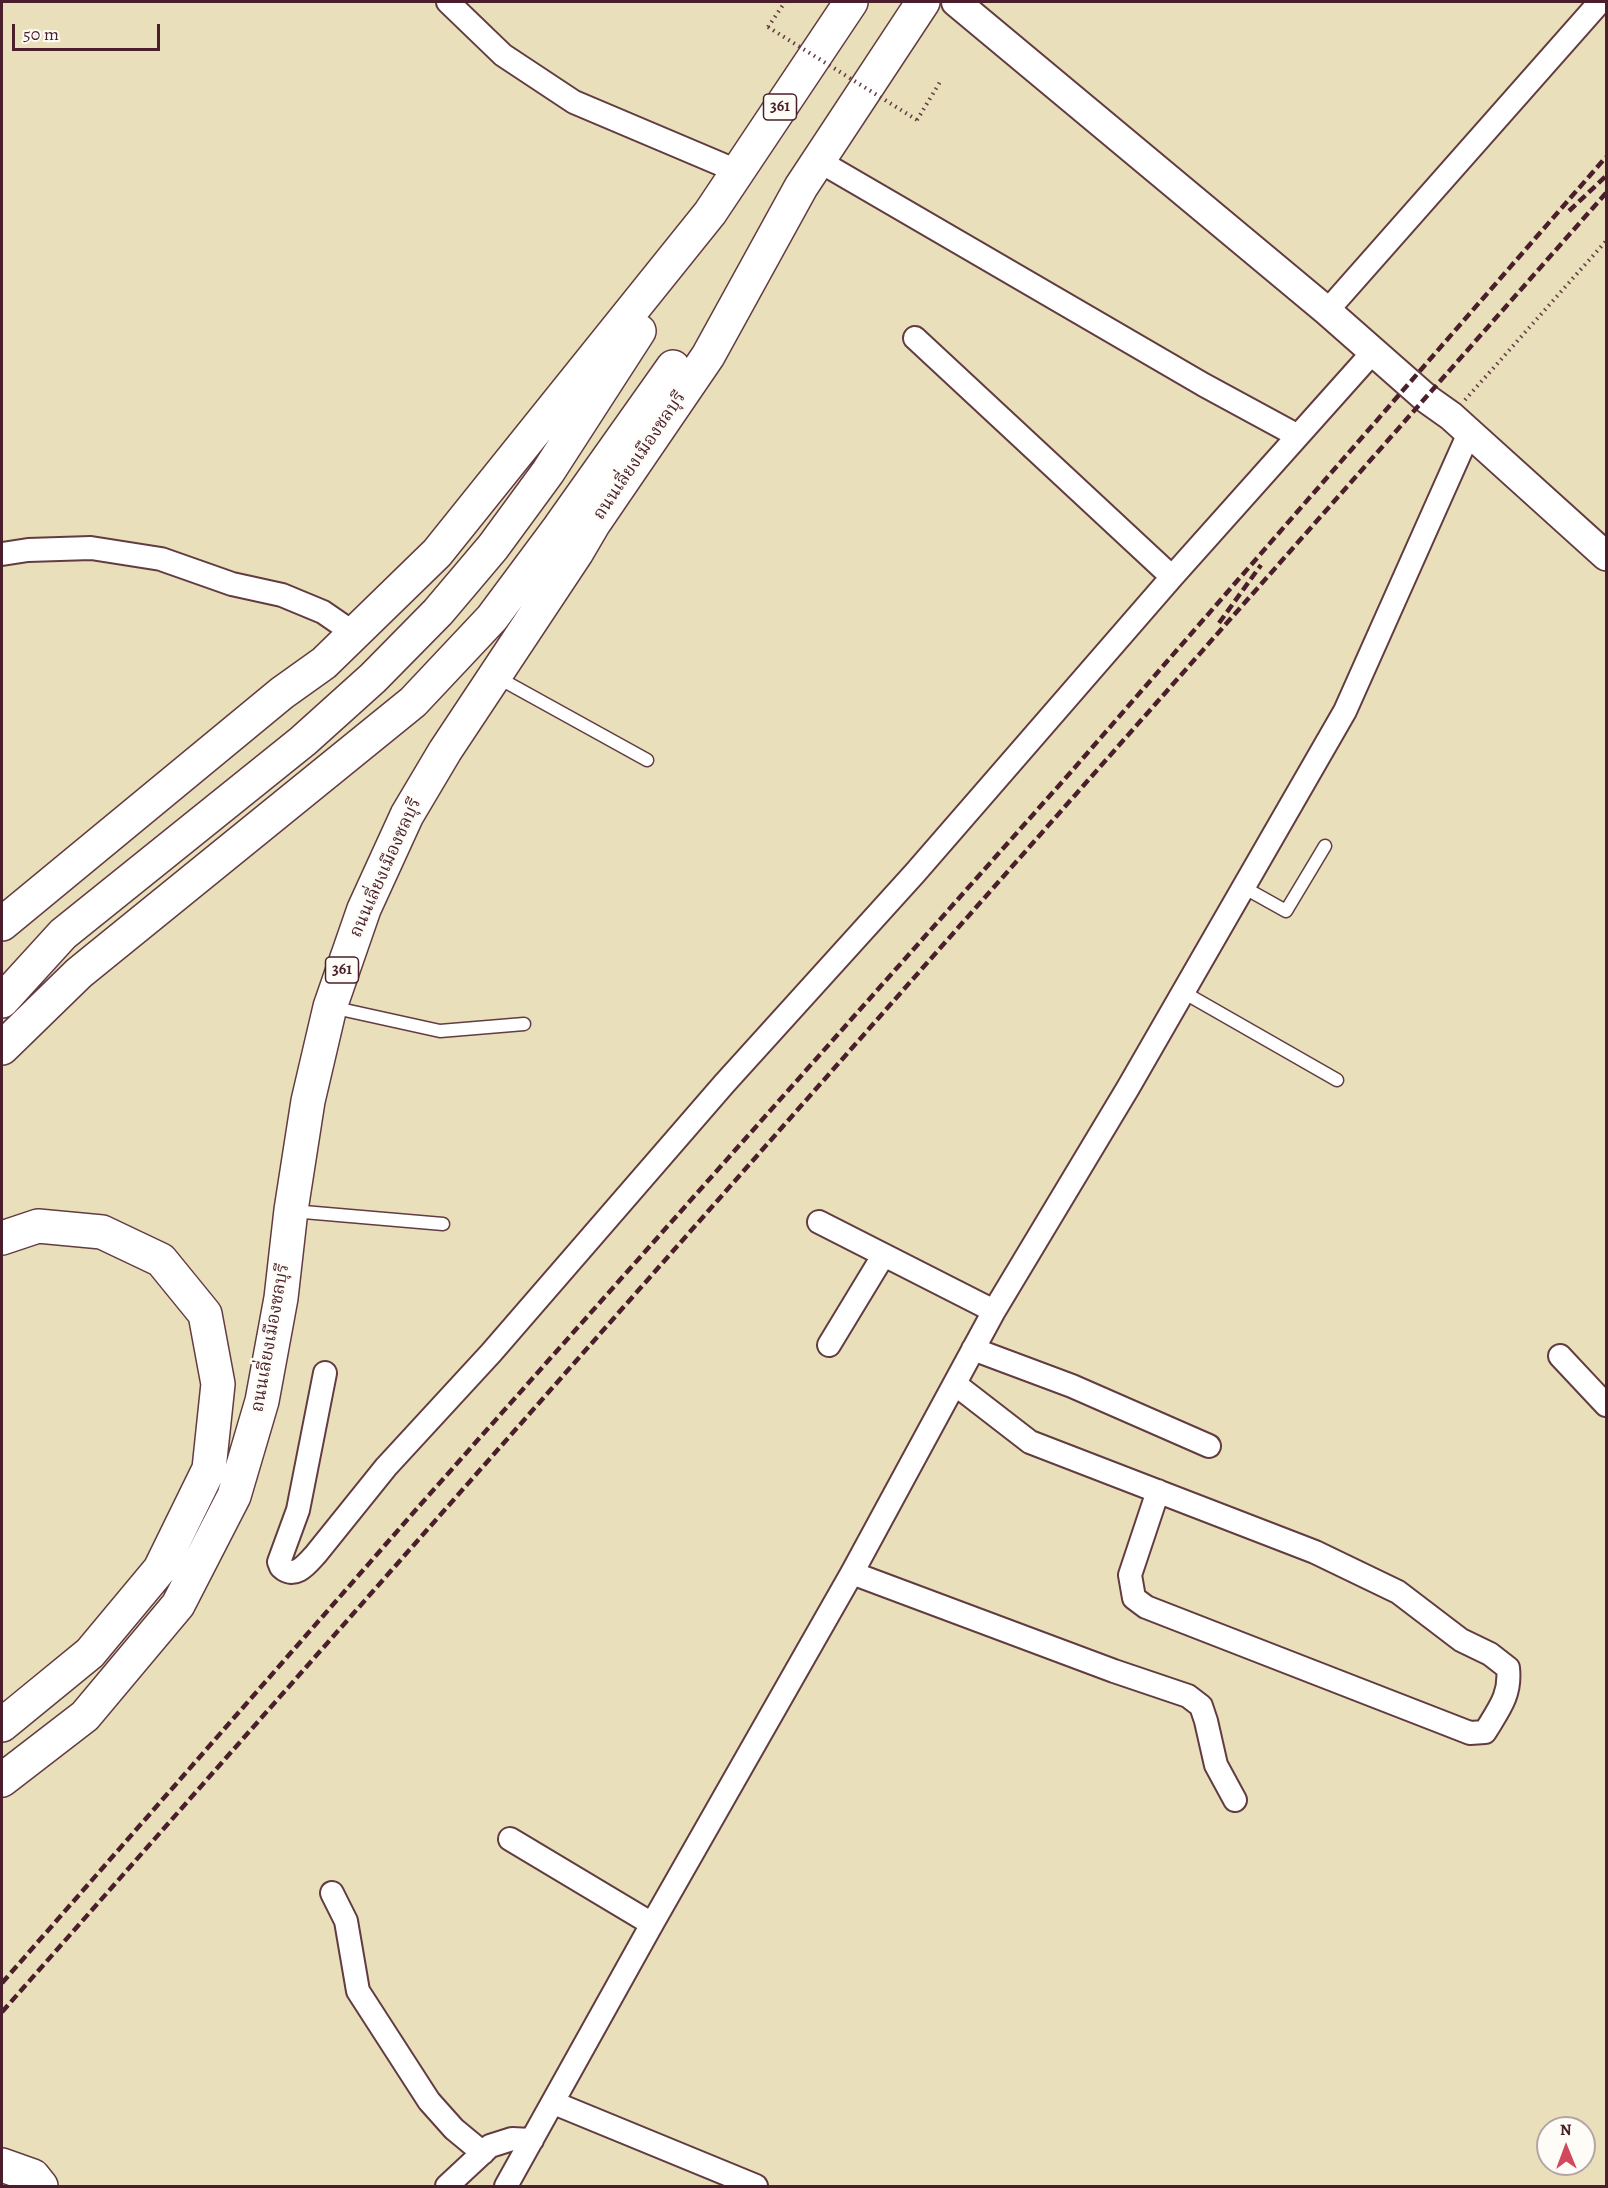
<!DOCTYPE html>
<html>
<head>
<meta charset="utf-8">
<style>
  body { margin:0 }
  #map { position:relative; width:1608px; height:2188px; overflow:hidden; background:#eadfbb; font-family:Alegreya,serif }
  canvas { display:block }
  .frame { position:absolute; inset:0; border:3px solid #4a1f2b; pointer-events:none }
  .north { position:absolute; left:1536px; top:2116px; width:60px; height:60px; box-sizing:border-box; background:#fdfcf7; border:2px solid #b5a4a5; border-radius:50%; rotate:359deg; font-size:16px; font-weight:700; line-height:24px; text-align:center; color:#4a1f2b }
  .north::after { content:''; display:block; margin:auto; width:21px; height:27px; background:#d1495b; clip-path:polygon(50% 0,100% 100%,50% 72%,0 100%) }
  .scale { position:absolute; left:12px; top:24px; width:148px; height:27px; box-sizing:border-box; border:3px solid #4a1f2b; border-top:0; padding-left:8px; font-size:18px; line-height:21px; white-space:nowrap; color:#4a1f2b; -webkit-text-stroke:4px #fdfcf7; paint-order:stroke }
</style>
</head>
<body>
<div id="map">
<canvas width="1608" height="2188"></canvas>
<div class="frame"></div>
<div class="north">N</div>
<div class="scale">50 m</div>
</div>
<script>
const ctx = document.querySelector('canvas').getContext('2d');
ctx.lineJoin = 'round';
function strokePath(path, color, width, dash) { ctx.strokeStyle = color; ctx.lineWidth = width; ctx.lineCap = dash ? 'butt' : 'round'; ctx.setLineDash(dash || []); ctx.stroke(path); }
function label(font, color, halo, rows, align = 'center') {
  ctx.font = font + ' Alegreya,"Noto Serif Thai",serif'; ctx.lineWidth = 5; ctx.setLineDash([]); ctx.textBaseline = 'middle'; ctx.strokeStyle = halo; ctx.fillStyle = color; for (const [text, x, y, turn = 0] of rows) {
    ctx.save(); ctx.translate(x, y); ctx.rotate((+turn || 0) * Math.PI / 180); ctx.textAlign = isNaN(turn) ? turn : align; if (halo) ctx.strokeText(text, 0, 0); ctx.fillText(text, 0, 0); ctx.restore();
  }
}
const path = new Path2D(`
  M 768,27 L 785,2
  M 917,120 L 940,82
  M 1465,400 L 1606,241`);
const service = new Path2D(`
  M 495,676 L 647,760
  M 1243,887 L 1286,911 L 1325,846
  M 1183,992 L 1337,1080
  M 331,1007 L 440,1031 L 524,1024
  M 292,1211 L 443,1224`);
const minor = new Path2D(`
  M 448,2 L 503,55 L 574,102 L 737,171
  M 819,161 L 1204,385 L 1298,436
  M 1327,311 L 1600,2
  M 915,338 L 1172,577
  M 2,554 L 28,550 L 91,548 L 161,559 L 232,584 L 282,595 L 323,612 L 355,634
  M 819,1222 L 994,1311
  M 829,1345 L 883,1256
  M 973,1349 L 1072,1386 L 1209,1446
  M 1560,1356 L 1606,1405
  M 325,1373 L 298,1510 L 279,1562 L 281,1567 C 295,1580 307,1564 316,1554 L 386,1467 L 491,1353 L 724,1084 L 915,873 L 1172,577 L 1373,352
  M 955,1384 L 1030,1442 L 1315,1552 L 1398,1592 L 1461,1640 L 1490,1654 L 1508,1668 C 1511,1695 1499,1709 1485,1732 L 1470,1733 L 1146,1607 L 1134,1598 L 1130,1575 L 1158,1491
  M 852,1573 L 1114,1671 L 1188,1696 L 1201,1706 L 1206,1721 L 1216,1765 L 1235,1800
  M 510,1839 L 652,1924
  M 332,1893 L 346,1921 L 358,1991 L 429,2101 L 454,2129 L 483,2153
  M 554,2103 L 756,2186
  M 447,2186 L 490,2146 L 512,2139 L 532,2140
  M 506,2186 L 652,1924 L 852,1573 L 994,1311 L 1128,1088 L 1345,711 L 1469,433`);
const tertiary = new Path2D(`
  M 956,2 L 1327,311 L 1427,399 L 1451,416 L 1606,556`);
const trunk = new Path2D(`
  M 2,924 L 282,693 L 324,663 L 437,553 L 710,213 L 851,2
  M 2,1001 L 63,934 L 303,741 L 373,678 L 438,612 L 493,547 L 548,472 L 639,331
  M 2,1048 L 79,973 L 413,702 L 492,618 L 559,528 L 673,367
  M 2,1238 L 38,1226 L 102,1232 L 161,1260 L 205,1314 L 218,1384 L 209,1469 L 160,1569 L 90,1653 L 2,1725
  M 2,1780 L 85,1716 L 178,1605 L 234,1496 L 262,1401 L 281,1298 L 291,1210 L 308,1101 L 330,1007 L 364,909 L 407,815 L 445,751 L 577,552 L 594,523 L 708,356 L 801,187 L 923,2
  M 2,2165 L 33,2176 L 41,2186`);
const rail = new Path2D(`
  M 1569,211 L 1606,176
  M 1219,623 L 1261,565
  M 2,1983 L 421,1504 L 1070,773 L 1606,157
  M 2,2012 L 1606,193`);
const pathBridge = new Path2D(`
  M 768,27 L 917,120`);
const shields = [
  [780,107,33],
  [342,970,33]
];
const shieldNames = [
  ["361",780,107],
  ["361",342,970]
];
const streetNames = [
  ["ถนนเลี่ยงเมืองชลบุรี",640,456,-56],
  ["ถนนเลี่ยงเมืองชลบุรี",386,868,-66],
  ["ถนนเลี่ยงเมืองชลบุรี",271,1338,-80]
];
strokePath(service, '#623c41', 15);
strokePath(minor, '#623c41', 26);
strokePath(tertiary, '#623c41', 32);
strokePath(trunk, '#623c41', 36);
strokePath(path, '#623c41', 4, [1.5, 4.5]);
strokePath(service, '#fff', 12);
strokePath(minor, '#fff', 22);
strokePath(tertiary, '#fff', 28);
strokePath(trunk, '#fff', 33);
strokePath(rail, '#4a1f2b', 4.5, [9, 4.5]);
strokePath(pathBridge, '#623c41', 4, [1.5, 4.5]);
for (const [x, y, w] of shields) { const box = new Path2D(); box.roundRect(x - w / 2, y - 13, w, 26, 4.5); ctx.fillStyle = '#fdfcf7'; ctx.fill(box); strokePath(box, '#4a1f2b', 1.5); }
label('bold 16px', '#4a1f2b', null, shieldNames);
label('18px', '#4a1f2b', '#fdfcf7', streetNames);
</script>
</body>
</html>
